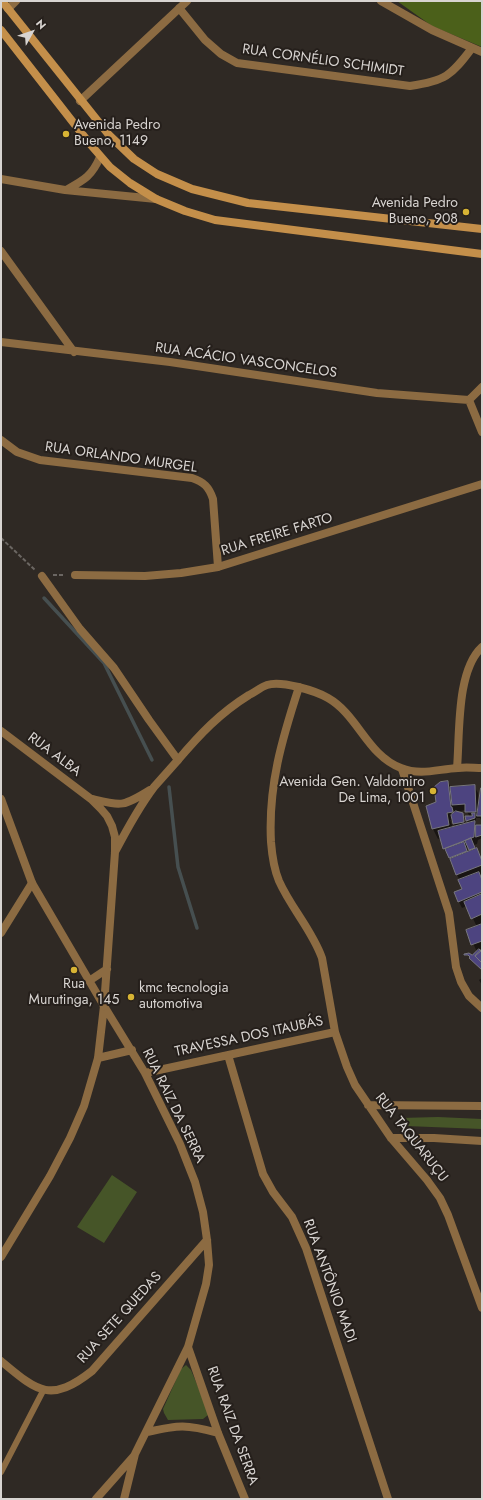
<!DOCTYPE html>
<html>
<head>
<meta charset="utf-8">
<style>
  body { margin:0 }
  #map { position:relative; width:483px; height:1500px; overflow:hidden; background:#2f2924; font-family:Jost,sans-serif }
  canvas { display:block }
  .frame { position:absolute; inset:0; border:2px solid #d8d4d1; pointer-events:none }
  .north { position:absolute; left:12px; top:12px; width:40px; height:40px; -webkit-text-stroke:3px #251f1b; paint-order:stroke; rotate:50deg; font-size:11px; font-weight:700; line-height:16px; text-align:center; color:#d8d4d1 }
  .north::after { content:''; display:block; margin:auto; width:14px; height:18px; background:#d8d4d1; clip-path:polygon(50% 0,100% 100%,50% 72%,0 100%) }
</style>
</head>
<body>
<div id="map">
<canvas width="483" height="1500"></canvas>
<div class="frame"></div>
<div class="north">N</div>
</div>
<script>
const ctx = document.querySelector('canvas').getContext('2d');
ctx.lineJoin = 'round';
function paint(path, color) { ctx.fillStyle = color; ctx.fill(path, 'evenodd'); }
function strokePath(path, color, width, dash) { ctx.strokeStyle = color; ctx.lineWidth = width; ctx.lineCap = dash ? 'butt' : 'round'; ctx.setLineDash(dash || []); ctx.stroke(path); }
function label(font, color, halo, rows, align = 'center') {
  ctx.font = font + ' Jost,sans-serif'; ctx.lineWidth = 4; ctx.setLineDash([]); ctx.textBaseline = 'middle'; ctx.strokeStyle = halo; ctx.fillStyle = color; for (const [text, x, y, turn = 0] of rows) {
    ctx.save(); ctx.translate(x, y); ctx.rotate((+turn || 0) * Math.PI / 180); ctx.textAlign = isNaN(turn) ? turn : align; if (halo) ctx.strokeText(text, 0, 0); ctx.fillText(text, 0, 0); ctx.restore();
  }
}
const green = new Path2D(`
  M 438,1117 L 482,1119 L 482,1129 L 406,1126 L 400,1118 Z
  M 112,1175 L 137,1192 L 104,1243 L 77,1227 Z
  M 186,1365 L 191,1370 L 208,1411 L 208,1415 L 203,1419 L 168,1420 L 164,1413 L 163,1409 L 181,1369 Z`);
const forest = new Path2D(`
  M 397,1 L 482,1 L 482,47 L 432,26 Z`);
const shadow = new Path2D(`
  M 448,782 L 451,788 L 474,786 L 478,793 L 478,805 L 480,805 L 482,789 L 482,822 L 480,818 L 476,818 L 476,821 L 475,822 L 477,826 L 482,826 L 482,838 L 478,840 L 477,844 L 474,845 L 482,861 L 482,969 L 472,960 L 472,961 L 470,958 L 477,952 L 467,930 L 477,927 L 467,906 L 462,908 L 459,902 L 463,889 L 449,855 L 444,849 L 441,838 L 438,839 L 433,829 L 427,806 L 437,802 ZM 451,808 L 454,810 L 454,817 L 452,817 ZM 466,810 L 470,817 L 467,820 L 469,824 L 465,825 L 462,813 L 455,812 ZM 450,820 L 451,820 L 456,827 L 453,828 ZM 469,847 L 471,852 L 468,853 L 466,848 Z
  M 482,978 L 482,985 L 479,980 Z`);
const stream = new Path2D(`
  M 44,598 L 104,663 L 152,760
  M 169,787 L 178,867 L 197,928`);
const building = new Path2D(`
  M 448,781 L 451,807 L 452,807 L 453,812 L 447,813 L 449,825 L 432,829 L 426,806 L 436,802 L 434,787 L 440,782 Z
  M 475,785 L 476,812 L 465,812 L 465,804 L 452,805 L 450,787 Z
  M 481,788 L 482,788 L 482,816 L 477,816 Z
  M 456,811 L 463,813 L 464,822 L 453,824 L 451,815 Z
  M 472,813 L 475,813 L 475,818 L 466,821 L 465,816 L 472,816 Z
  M 475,821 L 474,837 L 443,849 L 438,831 Z
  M 476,825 L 482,825 L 482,835 L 476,837 Z
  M 471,838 L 475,848 L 469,850 L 465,841 Z
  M 464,842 L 467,851 L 449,858 L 445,849 Z
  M 477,848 L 482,861 L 482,865 L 456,875 L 450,859 Z
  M 479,872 L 482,880 L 482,892 L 458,902 L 454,892 L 462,889 L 458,880 Z
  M 482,894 L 482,914 L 471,919 L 464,902 Z
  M 482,924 L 482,941 L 471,945 L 466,930 Z
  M 479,949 L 481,951 L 475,956 L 482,963 L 482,970 L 469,958 L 470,957 L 468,955 L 464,955 L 464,954 L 469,953 L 472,955 Z
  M 482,949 L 482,963 L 475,956 Z`);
const path = new Path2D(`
  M 1,538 L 35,570
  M 53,575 L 65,575`);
const service = new Path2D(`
  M 1,1472 L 43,1391`);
const pedestrian = new Path2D(`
  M 42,576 L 80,629 L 114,668 L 149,720 L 178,760`);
const minor = new Path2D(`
  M 381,1 L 432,30 L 482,52
  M 179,8 L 205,40 L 221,54 L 237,63 L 410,86 C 445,81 451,76 472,48
  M 8,9 L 16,1
  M 80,101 L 187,1
  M 1,179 L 65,190 L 156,199
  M 66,190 C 84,180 92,176 100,157
  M 1,251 L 74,352
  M 1,342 L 170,362 L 377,393 L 469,400 L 482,387
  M 469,400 L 482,432
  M 1,440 L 17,452 L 40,460 L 192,478 C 204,482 209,487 213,499 L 218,567
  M 75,575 L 145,576 L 181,573 L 218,567 L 482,484
  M 299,687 C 282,739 268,786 271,842 C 272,855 274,869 279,881 C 291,908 312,930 322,958 L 335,1032 L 347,1067 L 355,1085 L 391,1138 L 427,1180 L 440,1198 L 448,1215 L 482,1308
  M 457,768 C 460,734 456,671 482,647
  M 402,769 L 449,913 L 456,967 L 461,982 L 469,996 L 482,1008
  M 1,933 L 32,883
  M 104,1006 L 145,1073 L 180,1144 L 195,1182 L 203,1212 L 207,1240 L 209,1265 L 206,1284 L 188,1347 L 135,1454 L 124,1499
  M 228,1055 L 263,1174 L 273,1192 L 292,1217 L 306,1248 L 388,1499
  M 98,1058 L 132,1050
  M 145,1073 L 335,1032
  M 368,1105 L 482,1106
  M 391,1138 L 434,1138 L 482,1141
  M 1,1257 L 50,1176 L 70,1138 L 84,1106 L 98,1058 L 104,1006
  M 188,1347 L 218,1433 L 245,1499
  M 1,1361 C 37,1391 50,1404 92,1371 L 207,1240
  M 147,1432 C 179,1425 186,1424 218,1433
  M 96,1499 L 134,1456`);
const tertiary = new Path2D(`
  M 1,731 L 91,799 L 101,809 L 107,816 L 112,826 L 115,837 L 115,852 L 104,1006
  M 1,799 L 32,883 L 104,1006
  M 92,799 C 122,806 123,807 150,790
  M 115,852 C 127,829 139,807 154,787 C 162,778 170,769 178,760 C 200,734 220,713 249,695 C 255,692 261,687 267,685 C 281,680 316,691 328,698 C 358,715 367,755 401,768 C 421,776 438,769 458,768 C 466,767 474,768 482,768
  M 89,981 L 107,969`);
const secondary = new Path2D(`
  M 2,1 L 109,135 L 134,159 L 157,174 L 192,189 L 248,203 L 482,229
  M 1,30 L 90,144 L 110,167 L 130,183 L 156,199 L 185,211 L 215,220 L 482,254`);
const markers = [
  [66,134,4,"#d8b434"],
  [466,212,4,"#d8b434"],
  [433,791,4,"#d8b434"],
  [74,970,4,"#d8b434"],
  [131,997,4,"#d8b434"]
];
const streetNames = [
  ["RUA CORNÉLIO SCHIMIDT",323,61,8],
  ["RUA ACÁCIO VASCONCELOS",246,361,8],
  ["RUA ORLANDO MURGEL",121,458,8],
  ["RUA FREIRE FARTO",277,535,-17],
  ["RUA ALBA",54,755,37],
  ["TRAVESSA DOS ITAUBÁS",249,1037,-12],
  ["RUA RAIZ DA SERRA",173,1106,64],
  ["RUA TAQUARUÇU",411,1138,52],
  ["RUA ANTÔNIO MADI",329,1281,70],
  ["RUA SETE QUEDAS",120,1318,-48],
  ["RUA RAIZ DA SERRA",232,1426,70]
];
const poiNames = [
  ["Avenida Pedro",74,126],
  ["Bueno, 1149",74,142],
  ["Avenida Pedro",458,204,"right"],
  ["Bueno, 908",458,220,"right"],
  ["Avenida Gen. Valdomiro",425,783,"right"],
  ["De Lima, 1001",425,799,"right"],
  ["Rua",74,985,"center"],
  ["Murutinga, 145",74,1001,"center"],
  ["kmc tecnologia",139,989],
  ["automotiva",139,1005]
];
paint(green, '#465528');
paint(forest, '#4b601a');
paint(shadow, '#0007');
strokePath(stream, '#464f50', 3.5);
paint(building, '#4d4480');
strokePath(building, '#77767e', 1);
strokePath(path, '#6b6662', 2, [4, 2]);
strokePath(service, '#8c6b42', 6);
strokePath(pedestrian, '#8c6b42', 8);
strokePath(minor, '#8c6b42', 8);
strokePath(tertiary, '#8c6b42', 8);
strokePath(secondary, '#c48f4a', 8);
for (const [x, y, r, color] of markers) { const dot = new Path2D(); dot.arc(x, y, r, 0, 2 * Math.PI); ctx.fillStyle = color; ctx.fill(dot); strokePath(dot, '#251f1b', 1.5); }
label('14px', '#d8d4d1', '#251f1b', streetNames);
label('14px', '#d8d4d1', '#251f1b', poiNames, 'left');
</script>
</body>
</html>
